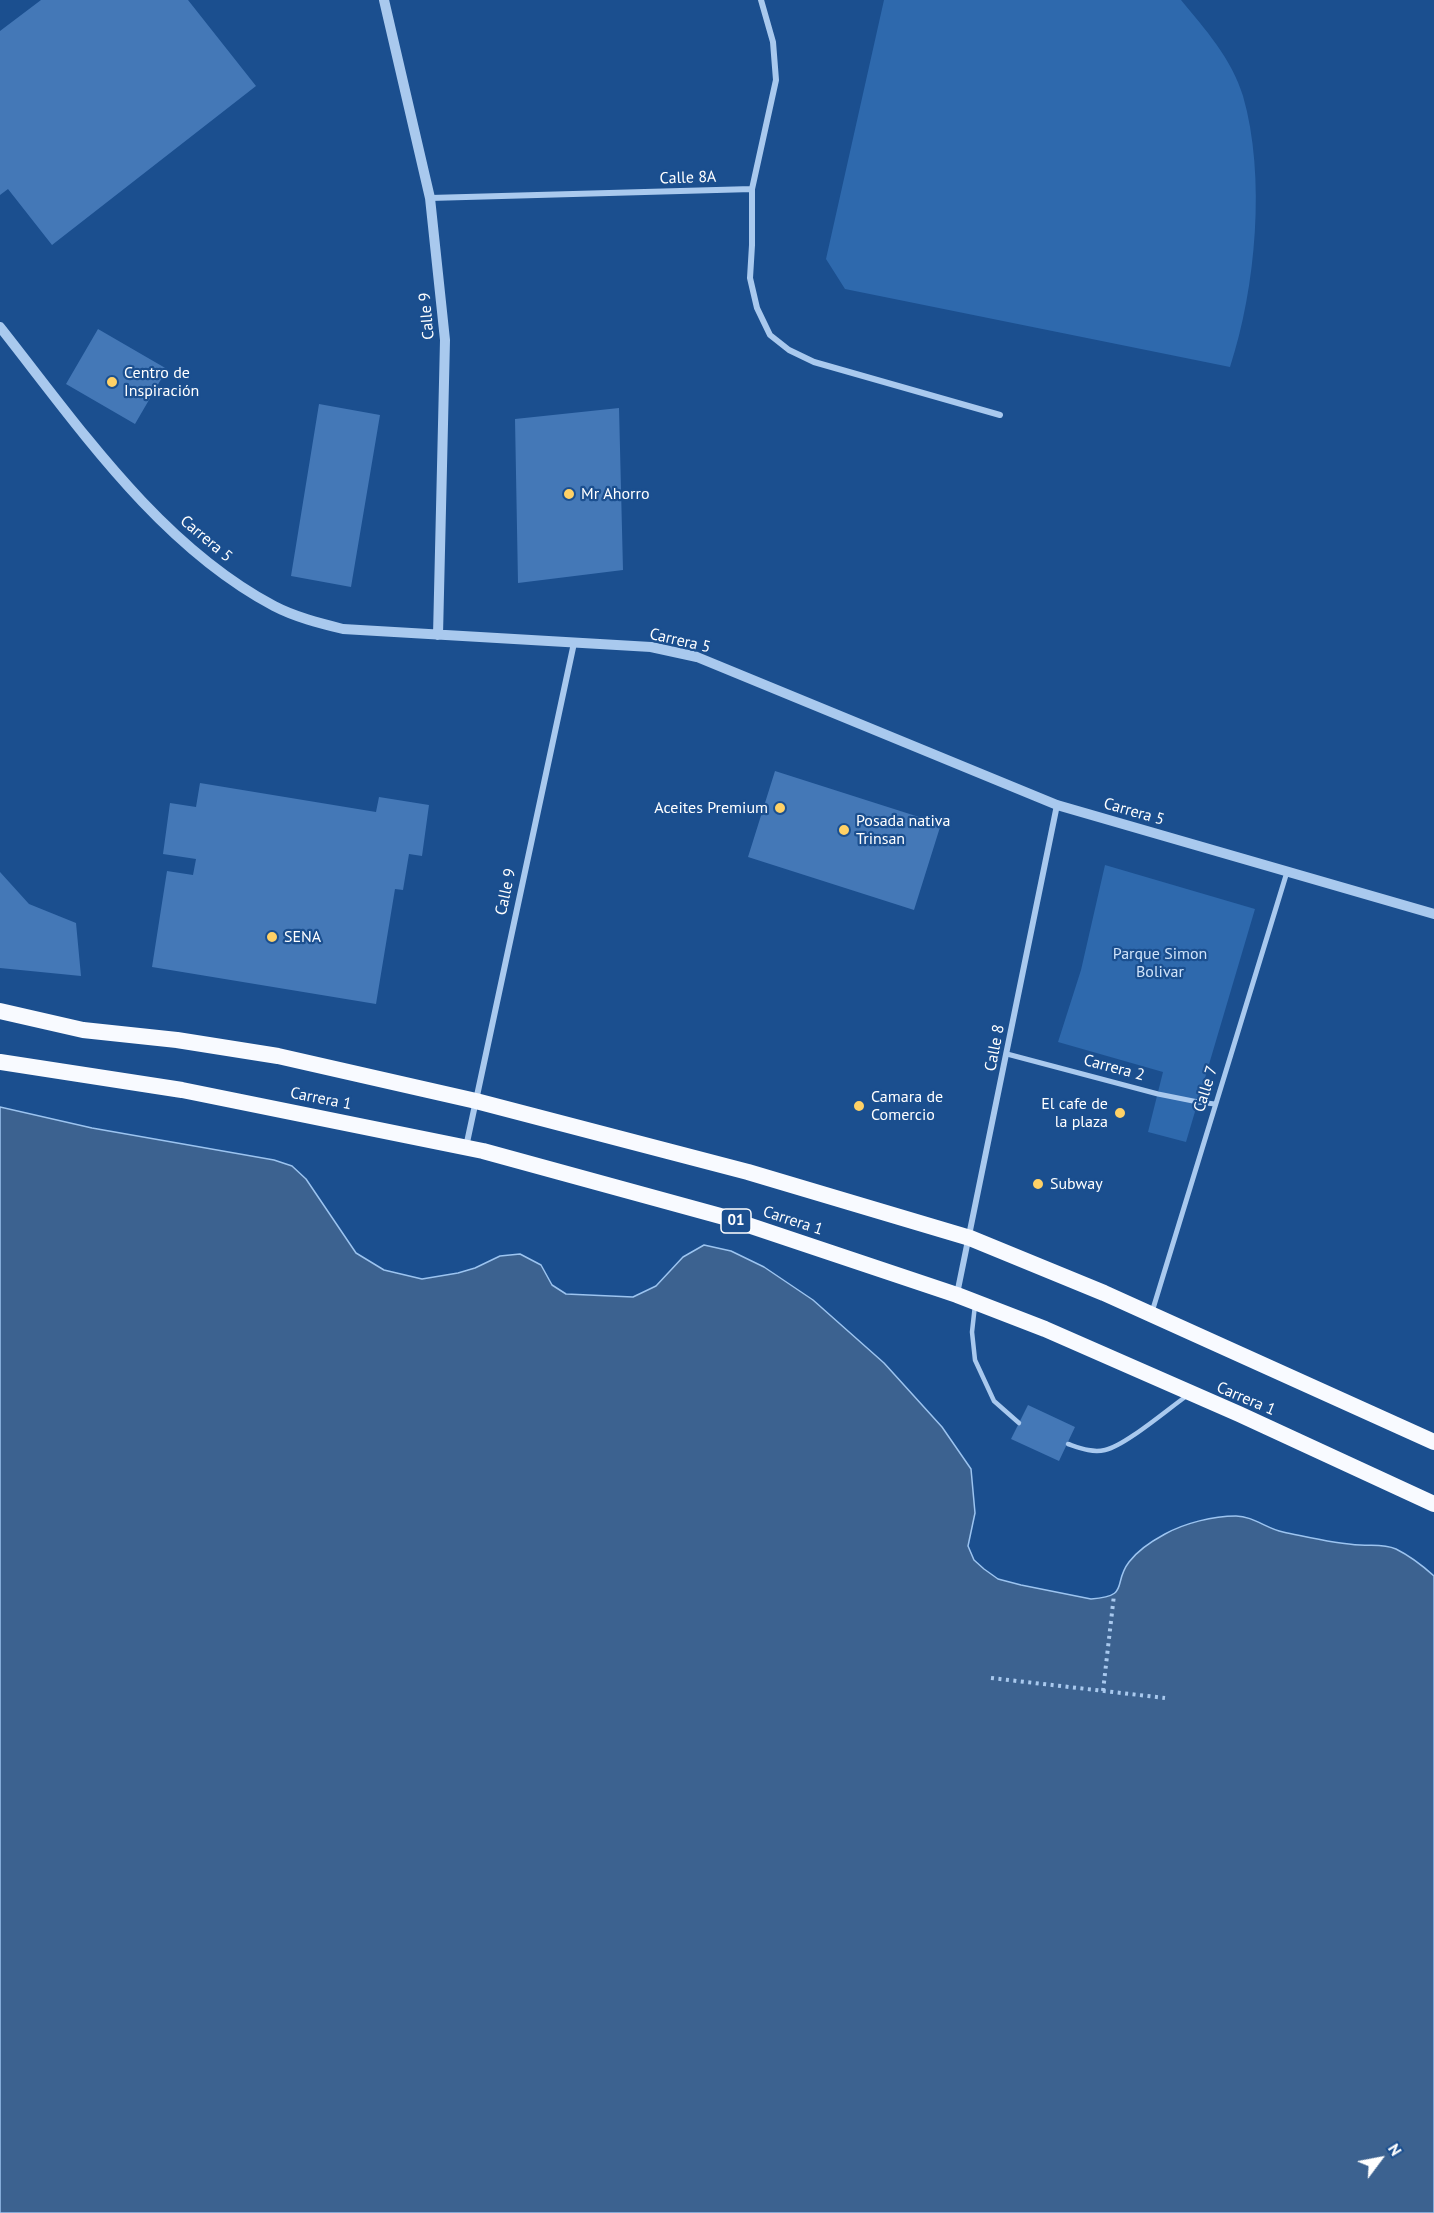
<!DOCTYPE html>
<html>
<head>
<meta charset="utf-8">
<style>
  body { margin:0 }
  #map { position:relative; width:1434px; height:2213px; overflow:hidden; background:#1b4f8f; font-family:"PT Sans",sans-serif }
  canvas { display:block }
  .north { position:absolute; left:1350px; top:2129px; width:60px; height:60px; -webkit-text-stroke:4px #1b4f8f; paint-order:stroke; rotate:58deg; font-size:16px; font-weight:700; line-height:24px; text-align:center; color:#fff }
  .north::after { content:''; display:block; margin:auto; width:21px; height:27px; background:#fff; clip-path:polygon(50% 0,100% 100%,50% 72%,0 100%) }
</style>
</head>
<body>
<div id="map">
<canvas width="1434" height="2213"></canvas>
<div class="north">N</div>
</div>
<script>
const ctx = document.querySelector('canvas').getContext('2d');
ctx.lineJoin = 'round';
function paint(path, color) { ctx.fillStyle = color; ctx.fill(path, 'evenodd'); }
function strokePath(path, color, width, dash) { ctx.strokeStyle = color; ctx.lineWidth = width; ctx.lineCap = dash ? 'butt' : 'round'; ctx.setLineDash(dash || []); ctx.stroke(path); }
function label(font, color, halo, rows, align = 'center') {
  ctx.font = font + ' "PT Sans",sans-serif'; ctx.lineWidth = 4.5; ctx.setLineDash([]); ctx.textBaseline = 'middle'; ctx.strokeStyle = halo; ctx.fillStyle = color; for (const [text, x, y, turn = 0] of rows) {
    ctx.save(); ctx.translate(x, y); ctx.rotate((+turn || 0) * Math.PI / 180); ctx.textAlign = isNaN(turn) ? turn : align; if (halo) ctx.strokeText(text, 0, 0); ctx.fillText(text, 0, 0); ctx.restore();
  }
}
const green = new Path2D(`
  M 884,0 L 1181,0 C 1205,29 1232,59 1243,96 C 1266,176 1256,288 1230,367 L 845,289 L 826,259 Z
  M 1105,865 L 1255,909 L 1186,1142 L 1148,1132 L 1163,1072 L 1058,1042 L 1081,970 Z`);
const water = new Path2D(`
  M 0,1107 L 92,1128 L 274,1160 L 292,1166 L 306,1179 L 356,1253 L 384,1270 L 422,1279 L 458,1273 L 475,1268 L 500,1256 L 520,1254 L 541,1265 L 552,1285 L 566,1294 L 633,1297 L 656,1286 L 683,1257 L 704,1245 L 731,1251 L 764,1267 L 813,1300 L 884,1363 L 942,1427 L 971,1469 L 975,1513 L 968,1546 L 974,1560 L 984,1569 L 998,1579 L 1021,1585 L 1091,1599 C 1131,1596 1112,1584 1129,1562 C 1138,1550 1152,1541 1165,1534 C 1185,1523 1213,1516 1236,1516 C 1253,1516 1267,1529 1283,1532 C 1308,1537 1335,1544 1360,1545 C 1373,1546 1384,1544 1396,1549 C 1410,1556 1423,1566 1434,1576 L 1434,2213 L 0,2213 Z`);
const building = new Path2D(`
  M 41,0 L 188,0 L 256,86 L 52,245 L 8,189 L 0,195 L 0,31 Z
  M 98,329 L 167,369 L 135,424 L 66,384 Z
  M 319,404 L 380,415 L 351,587 L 291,576 Z
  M 619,408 L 623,570 L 518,583 L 515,419 Z
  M 775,771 L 941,824 L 914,910 L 748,857 Z
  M 200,783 L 376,812 L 379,797 L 429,805 L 422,856 L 409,854 L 403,890 L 395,889 L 376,1004 L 152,967 L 167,871 L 193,875 L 196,859 L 163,854 L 170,803 L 196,807 Z
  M 0,872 L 29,904 L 76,923 L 81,976 L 0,968 Z
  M 1028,1405 L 1075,1427 L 1059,1461 L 1011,1439 Z`);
const path = new Path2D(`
  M 991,1678 L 1165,1698
  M 1103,1691 L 1114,1595`);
const service = new Path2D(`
  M 975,1305 L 972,1332 L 975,1360 L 994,1401 L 1019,1423
  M 1068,1444 C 1080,1448 1092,1453 1105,1450 C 1125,1446 1169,1408 1188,1395`);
const pedestrian = new Path2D(`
  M 1007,1054 L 1158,1094 L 1198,1102 L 1215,1104
  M 1152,1312 L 1287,872`);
const minor = new Path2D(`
  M 752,189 L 752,245 L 750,278 L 757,308 L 770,335 L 789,350 L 814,362 L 1000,415
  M 430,198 L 752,189 L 776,80 L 773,42 L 761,0
  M 466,1147 L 574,643
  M 957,1294 L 1057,805`);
const tertiary = new Path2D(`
  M 384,0 L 430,198 L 445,340 L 438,635
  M 0,327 C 79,427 159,545 274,606 C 295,617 319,623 343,629 L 651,647 L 697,657 L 1057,805 L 1434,914`);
const trunk = new Path2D(`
  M 0,1011 L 83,1030 L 177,1040 L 278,1056 L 476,1101 L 748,1172 L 970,1238 L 1104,1293 L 1434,1442
  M 0,1062 L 182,1090 L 483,1151 L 724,1217 L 957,1295 L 1045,1329 L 1239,1414 L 1434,1504`);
const markers = [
  [112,382,6,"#ffd166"],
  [569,494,6,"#ffd166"],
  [780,808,6,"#ffd166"],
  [844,830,6,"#ffd166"],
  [272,937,6,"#ffd166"],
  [859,1106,6,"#ffd166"],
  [1120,1113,6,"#ffd166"],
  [1038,1184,6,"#ffd166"]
];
const shields = [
  [736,1221,30]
];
const shieldNames = [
  ["01",736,1221]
];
const streetNames = [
  ["Calle 8A",688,178,-2],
  ["Calle 9",427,316,-95],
  ["Carrera 5",206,539,40],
  ["Carrera 5",680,641,13],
  ["Carrera 5",1134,812,16],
  ["Calle 9",506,892,-78],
  ["Calle 8",995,1048,-79],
  ["Carrera 2",1114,1068,15],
  ["Calle 7",1206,1089,-73],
  ["Carrera 1",321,1099,11],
  ["Carrera 1",793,1221,18],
  ["Carrera 1",1246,1399,23]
];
const poiNames = [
  ["Centro de",124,373],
  ["Inspiración",124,391],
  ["Mr Ahorro",581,494],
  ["Aceites Premium",768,808,"right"],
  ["Posada nativa",856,821],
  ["Trinsan",856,839],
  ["SENA",284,937],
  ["Camara de",871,1097],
  ["Comercio",871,1115],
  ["El cafe de",1108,1104,"right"],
  ["la plaza",1108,1122,"right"],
  ["Subway",1050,1184]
];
const parkNames = [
  ["Parque Simon",1160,954],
  ["Bolivar",1160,972]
];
paint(green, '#2e69ad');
paint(water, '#3c6290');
strokePath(water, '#9cc4f0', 1.5);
paint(building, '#4478b7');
strokePath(path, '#a9c9ee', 4, [3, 4.5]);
strokePath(service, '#a9c9ee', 4.5);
strokePath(pedestrian, '#a9c9ee', 5);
strokePath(minor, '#a9c9ee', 6);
strokePath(tertiary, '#a9c9ee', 10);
strokePath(trunk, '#f8faff', 16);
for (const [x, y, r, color] of markers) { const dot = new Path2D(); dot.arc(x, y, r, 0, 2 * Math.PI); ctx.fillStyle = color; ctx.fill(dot); strokePath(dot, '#1b4f8f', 2); }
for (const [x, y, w] of shields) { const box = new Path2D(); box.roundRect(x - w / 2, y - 12, w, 24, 4.5); ctx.fillStyle = '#1b4f8f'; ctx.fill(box); strokePath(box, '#fff', 1.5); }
label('bold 15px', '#fff', null, shieldNames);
label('16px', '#fff', '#1b4f8f', streetNames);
label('16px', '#fff', '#1b4f8f', poiNames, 'left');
label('16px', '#cfe3fa', '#1b4f8f', parkNames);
</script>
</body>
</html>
